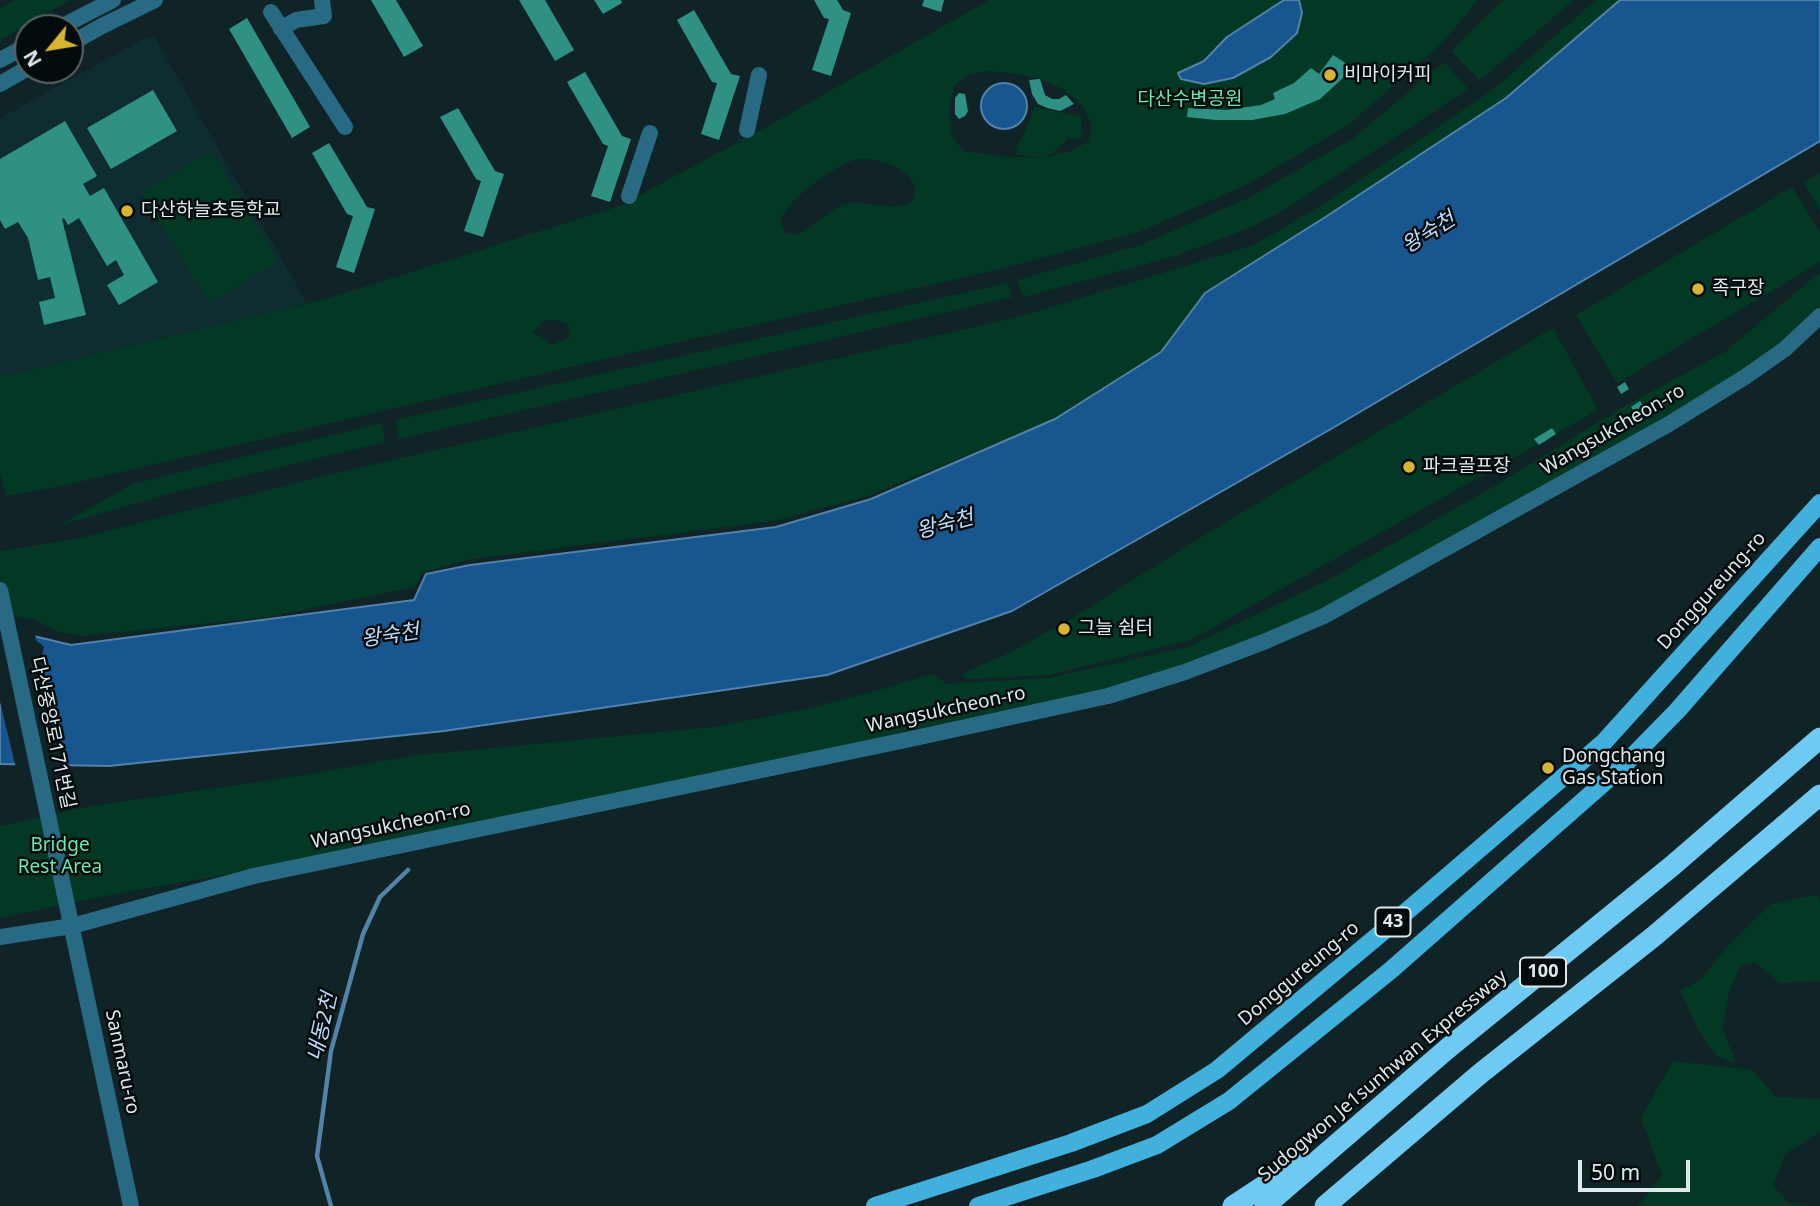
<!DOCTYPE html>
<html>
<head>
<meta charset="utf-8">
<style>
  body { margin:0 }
  #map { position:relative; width:1820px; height:1206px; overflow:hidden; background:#102326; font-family:"Noto Sans",sans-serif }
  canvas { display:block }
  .north { position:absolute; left:14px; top:14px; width:70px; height:70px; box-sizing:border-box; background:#040b0c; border:2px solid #5b6465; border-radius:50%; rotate:240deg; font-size:19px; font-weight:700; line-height:28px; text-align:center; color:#dde9ea }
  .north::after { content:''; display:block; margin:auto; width:24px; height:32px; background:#d7b434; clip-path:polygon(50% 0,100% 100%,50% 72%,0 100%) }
  .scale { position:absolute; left:1578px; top:1160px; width:112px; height:32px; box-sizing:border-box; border:4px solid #dde9ea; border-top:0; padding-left:9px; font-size:21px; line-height:24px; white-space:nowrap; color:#dde9ea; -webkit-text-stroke:5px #040b0c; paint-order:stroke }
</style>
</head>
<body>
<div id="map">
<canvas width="1820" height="1206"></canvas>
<div class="north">N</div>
<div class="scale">50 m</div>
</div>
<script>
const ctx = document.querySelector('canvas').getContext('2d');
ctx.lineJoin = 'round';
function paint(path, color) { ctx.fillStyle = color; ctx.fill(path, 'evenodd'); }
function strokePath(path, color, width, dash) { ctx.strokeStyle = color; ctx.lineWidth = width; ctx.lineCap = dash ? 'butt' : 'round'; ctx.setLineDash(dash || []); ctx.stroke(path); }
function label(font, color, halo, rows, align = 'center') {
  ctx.font = font + ' "Noto Sans","Noto Sans KR",sans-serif'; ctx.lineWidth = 5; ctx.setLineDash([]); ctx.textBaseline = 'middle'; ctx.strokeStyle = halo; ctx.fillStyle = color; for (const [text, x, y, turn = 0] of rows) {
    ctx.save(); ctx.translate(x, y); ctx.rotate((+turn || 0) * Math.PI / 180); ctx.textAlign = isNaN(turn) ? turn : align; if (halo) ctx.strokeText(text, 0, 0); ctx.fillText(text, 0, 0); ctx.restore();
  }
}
const built = new Path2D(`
  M 154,36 L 307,303 L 0,377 L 0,118 L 144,39 Z`);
const green = new Path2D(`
  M 14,0 L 70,0 L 0,40 L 0,8 Z
  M 989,0 L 1478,0 L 1442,43 L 1347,126 L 1246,185 L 1139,232 L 996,270 L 605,359 L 66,485 L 7,496 L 0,474 L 0,377 L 329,298 L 620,206 L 788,115 ZM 988,71 C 1023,74 1057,77 1082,106 C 1087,111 1089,119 1092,126 L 1088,142 L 1070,151 L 1045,158 L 1059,148 L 1068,138 L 1075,140 L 1082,136 L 1081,117 L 1035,107 L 1022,139 C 1015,143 1016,148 1017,155 L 1044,158 L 1008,157 L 963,151 L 952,136 L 949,112 L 954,86 L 970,74 ZM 865,159 C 882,160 917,170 915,193 C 913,217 866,201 851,203 C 827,205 807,242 785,233 C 784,230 782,227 781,223 C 780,204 837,164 854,160 C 858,159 862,159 865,159 ZM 549,320 L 560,321 L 569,325 L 570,337 L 552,345 L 533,332 L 542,322 Z
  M 1503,0 L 1574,0 L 1480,80 L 1451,51 Z
  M 1596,0 L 1620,0 L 1506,98 L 1327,216 L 1205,293 L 1161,351 L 1055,419 L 868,496 L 774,521 L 471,559 L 422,573 L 415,587 L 269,617 L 82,636 L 59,632 L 33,619 L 0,614 L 0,551 L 76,539 L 323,476 L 1022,316 L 1254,245 L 1319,207 L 1494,89 Z
  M 1444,62 L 1468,89 L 1289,207 L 1252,227 L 1175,256 L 1024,297 L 1017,280 L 1141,245 L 1250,197 L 1352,139 Z
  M 211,151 L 278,262 L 209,303 L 142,192 Z
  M 1820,173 L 1820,211 L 1804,182 Z
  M 1792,187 L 1820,233 L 1820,262 L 1617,383 L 1576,315 Z
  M 1820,272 L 1820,312 L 1739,376 L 1332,606 L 1209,659 L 1118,689 L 252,870 L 110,895 L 0,918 L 0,826 L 91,806 L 279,779 L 420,755 L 714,727 L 806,709 L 890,687 L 932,674 L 947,684 L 1048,678 L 1188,647 L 1328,580 L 1495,486 L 1621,408 L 1726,351 Z
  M 1008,283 L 1012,297 L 399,439 L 395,420 Z
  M 1553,328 L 1598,410 L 1191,640 L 1049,675 L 966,679 L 962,674 L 1011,652 L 1069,620 L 1224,523 Z
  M 381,423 L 386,442 L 172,493 L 60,525 L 132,484 Z
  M 1816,895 L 1820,901 L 1820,981 L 1780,983 L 1755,962 L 1740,966 L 1728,995 L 1723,1030 L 1736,1063 L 1717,1056 L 1699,1031 L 1680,991 L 1700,980 L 1730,944 L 1771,904 Z
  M 1673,1061 L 1752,1070 L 1776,1097 L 1820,1099 L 1820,1132 L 1785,1154 L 1773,1185 L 1787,1202 L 1813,1206 L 1638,1206 L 1662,1176 L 1641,1118 Z`);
const water = new Path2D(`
  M 1284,0 L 1299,0 L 1302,13 L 1297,33 L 1271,57 L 1233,78 L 1204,84 L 1181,79 L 1178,73 L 1204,61 L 1227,37 Z
  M 1620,0 L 1820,0 L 1820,141 L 1331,429 L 1012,611 L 827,675 L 444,731 L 109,766 L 0,764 L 0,628 L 71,645 L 414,600 L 426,574 L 470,565 L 776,527 L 871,499 L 1055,419 L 1161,352 L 1205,293 L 1327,216 L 1506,98 Z
  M981 106a23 23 0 1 1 46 0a23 23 0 1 1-46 0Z`);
const pier = new Path2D(`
  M 0,625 L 35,633 L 36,640 L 44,647 L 41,660 L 66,769 L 16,768 L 0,702 Z`);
const stream = new Path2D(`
  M 331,1206 L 317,1156 L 331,1051 L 363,934 L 380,897 L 408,870`);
const building = new Path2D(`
  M 371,0 L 396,0 L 423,46 L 404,57 Z
  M 519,0 L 545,0 L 574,50 L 555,61 Z
  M 594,0 L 621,0 L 622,3 L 603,14 Z
  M 814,0 L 837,0 L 843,10 L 851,13 L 831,76 L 812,70 L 829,19 L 824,18 Z
  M 924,0 L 944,0 L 941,12 L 922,6 Z
  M 694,10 L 731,74 L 740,76 L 719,140 L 701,134 L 717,83 L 712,82 L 677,20 Z
  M 247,18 L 310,127 L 292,138 L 229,29 Z
  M 1333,55 L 1350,66 L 1343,78 L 1320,99 L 1285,114 L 1252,120 L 1216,120 L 1187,117 L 1188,108 L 1226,110 L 1261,105 L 1275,99 L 1273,93 L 1294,83 L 1311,68 L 1319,74 Z
  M 585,72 L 622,136 L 631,139 L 610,202 L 591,196 L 608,146 L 603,144 L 567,82 Z
  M 1040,79 L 1045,95 L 1052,99 L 1059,99 L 1066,95 L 1074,104 L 1060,111 L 1047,108 L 1038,104 L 1032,94 L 1029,80 Z
  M 153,90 L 177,131 L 111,169 L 87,128 Z
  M 959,93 L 965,94 L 968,111 L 965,116 L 959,119 L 955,114 L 955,98 Z
  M 458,108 L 495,171 L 504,174 L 483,237 L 464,231 L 481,181 L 476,179 L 440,117 Z
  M 65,121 L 97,176 L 83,184 L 90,196 L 104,188 L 158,282 L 119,305 L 107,285 L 124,275 L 116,260 L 107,266 L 79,218 L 68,225 L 64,218 L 62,219 L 86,315 L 44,325 L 39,302 L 55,298 L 50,277 L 38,280 L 28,238 L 18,222 L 5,229 L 0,220 L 0,159 Z
  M 329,143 L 367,207 L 375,209 L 354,273 L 336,267 L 353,216 L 347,214 L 312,153 Z
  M 1625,382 L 1629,389 L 1621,394 L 1617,387 Z
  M 1640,401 L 1646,410 L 1637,416 L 1631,407 Z
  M 1552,428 L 1556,434 L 1539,445 L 1534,439 Z
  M 1066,622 L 1070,630 L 1062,635 L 1058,627 Z`);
const minor = new Path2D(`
  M 271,12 L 345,127
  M 59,28 L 113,0
  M 281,29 L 296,20 L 324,16 L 322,0
  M 70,44 L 102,26 L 155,0
  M 0,60 L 28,45
  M 0,84 L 28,68
  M 747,130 L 759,75
  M 629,196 L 650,133
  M 0,590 L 131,1206
  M 0,937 L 72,926 L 254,876 L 906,740 L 1108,696 L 1185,672 L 1266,641 L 1324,616 L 1669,424 L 1745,377 L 1785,349 L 1820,316`);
const major = new Path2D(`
  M 875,1206 L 1071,1143 L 1147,1114 L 1217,1070 L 1392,924 L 1604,742 L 1820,503
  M 978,1206 L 1093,1169 L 1157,1145 L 1229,1101 L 1391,970 L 1624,765 L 1677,711 L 1820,547`);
const highway = new Path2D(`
  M 1233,1206 L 1300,1162
  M 1265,1206 L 1447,1049 L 1672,866 L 1820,738
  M 1325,1206 L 1481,1073 L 1653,937 L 1820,795`);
const markers = [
  [1330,75,7,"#d7b434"],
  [127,211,7,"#d7b434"],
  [1698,289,7,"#d7b434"],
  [1409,467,7,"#d7b434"],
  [1064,629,7,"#d7b434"],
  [1548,768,7,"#d7b434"]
];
const shields = [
  [1393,922,35],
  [1543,972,46]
];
const shieldNames = [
  ["43",1393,922],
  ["100",1543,972]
];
const poiNames = [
  ["비마이커피",1344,75],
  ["다산하늘초등학교",141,211],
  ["족구장",1712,289],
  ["파크골프장",1423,467],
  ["그늘 쉼터",1078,629],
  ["Dongchang",1562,757],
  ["Gas Station",1562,779]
];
const parkNames = [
  ["다산수변공원",1190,100],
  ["Bridge",60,846],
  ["Rest Area",60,868]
];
const streetNames = [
  ["Wangsukcheon-ro",1613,430,-30],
  ["Donggureung-ro",1712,591,-48],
  ["Wangsukcheon-ro",946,710,-12],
  ["다산중앙로171번길",52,733,78],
  ["Wangsukcheon-ro",391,826,-12],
  ["Donggureung-ro",1299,974,-40],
  ["Sanmaru-ro",122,1062,78],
  ["Sudogwon Je1sunhwan Expressway",1383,1076,-40]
];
const waterNames = [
  ["왕숙천",1429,233,-32],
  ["왕숙천",945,525,-15],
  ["왕숙천",390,636,-8],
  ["내동2천",323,1027,-77]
];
paint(built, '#0f2d31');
paint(green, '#033924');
paint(water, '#185690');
strokePath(water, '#5382ab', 2);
paint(pier, '#102326');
strokePath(stream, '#5382ab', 4.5);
paint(building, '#2f9084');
strokePath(minor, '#286984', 16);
strokePath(major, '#41b0dd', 18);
strokePath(highway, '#6ecaf2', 21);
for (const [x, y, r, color] of markers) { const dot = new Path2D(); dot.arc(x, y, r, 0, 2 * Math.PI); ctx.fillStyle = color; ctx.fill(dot); strokePath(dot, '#040b0c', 2.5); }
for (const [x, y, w] of shields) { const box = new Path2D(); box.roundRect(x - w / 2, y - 14.5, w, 29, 5); ctx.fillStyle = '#040b0c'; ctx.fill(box); strokePath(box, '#dde9ea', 2); }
label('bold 18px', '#dde9ea', null, shieldNames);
label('19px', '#dde9ea', '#040b0c', poiNames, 'left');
label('19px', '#68e9ae', '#040b0c', parkNames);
label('19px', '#dde9ea', '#040b0c', streetNames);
label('italic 21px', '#bcdbfd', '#040b0c', waterNames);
</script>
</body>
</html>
